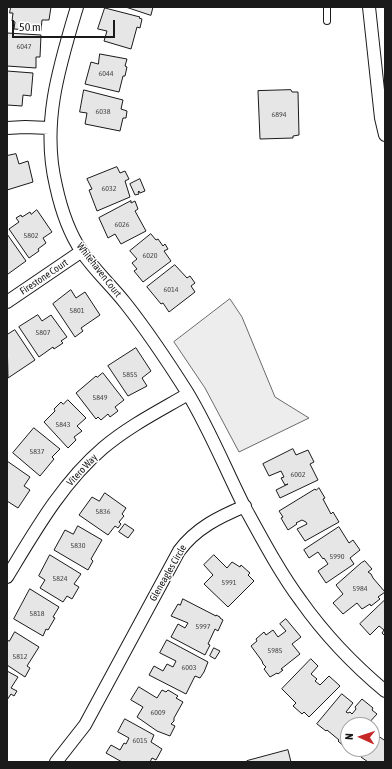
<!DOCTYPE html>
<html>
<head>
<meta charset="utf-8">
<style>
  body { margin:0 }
  #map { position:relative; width:392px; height:769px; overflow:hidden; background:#fff; font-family:"Asap Condensed",sans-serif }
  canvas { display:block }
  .frame { position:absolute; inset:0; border:8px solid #1a1a1a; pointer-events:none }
  .north { position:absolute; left:340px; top:717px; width:40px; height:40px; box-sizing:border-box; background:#fff; border:1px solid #a3a3a3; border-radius:50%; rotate:273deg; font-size:11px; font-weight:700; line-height:16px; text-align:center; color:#1a1a1a }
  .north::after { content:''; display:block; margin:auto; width:14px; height:18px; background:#c62828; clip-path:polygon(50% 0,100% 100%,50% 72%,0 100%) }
  .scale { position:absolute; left:12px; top:20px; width:103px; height:18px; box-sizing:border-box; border:2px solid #1a1a1a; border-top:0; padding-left:5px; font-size:12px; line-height:14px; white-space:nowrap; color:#1a1a1a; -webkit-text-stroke:3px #fff; paint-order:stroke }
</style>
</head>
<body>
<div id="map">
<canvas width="392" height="769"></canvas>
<div class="frame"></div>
<div class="north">N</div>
<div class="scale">50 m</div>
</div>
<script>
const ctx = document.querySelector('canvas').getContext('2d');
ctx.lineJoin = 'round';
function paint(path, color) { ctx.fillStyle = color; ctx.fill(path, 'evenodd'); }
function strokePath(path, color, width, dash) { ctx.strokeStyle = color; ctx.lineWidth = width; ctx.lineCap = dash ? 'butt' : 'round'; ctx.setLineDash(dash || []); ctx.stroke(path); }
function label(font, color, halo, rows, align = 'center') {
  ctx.font = font + ' "Asap Condensed",sans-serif'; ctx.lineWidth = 3; ctx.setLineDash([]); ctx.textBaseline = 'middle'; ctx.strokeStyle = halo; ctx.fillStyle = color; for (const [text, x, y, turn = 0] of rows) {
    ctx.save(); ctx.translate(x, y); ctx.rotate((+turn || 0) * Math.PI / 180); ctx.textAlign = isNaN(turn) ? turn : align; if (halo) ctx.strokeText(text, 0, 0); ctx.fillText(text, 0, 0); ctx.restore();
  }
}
const built = new Path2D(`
  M 230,299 L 242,317 L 275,397 L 309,418 L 239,452 L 205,388 L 174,342 Z`);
const building = new Path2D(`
  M 11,7 L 51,7 L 49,20 L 42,20 L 41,31 L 14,29 L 15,22 L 12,21 L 13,13 L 10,13 Z
  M 126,7 L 153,7 L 151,15 Z
  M 105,8 L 140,17 L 139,18 L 142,19 L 140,28 L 137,27 L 131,49 L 104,41 L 107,31 L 98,29 Z
  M 7,33 L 41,35 L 40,57 L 36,57 L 36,68 L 7,66 Z
  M 100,54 L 127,59 L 125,66 L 127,67 L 125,76 L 123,76 L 119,92 L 85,84 L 91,62 L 98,64 Z
  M 7,71 L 33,73 L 31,96 L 23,95 L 22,106 L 7,105 Z
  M 84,90 L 123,100 L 121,109 L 127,111 L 126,118 L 123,118 L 120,131 L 85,124 L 87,113 L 80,112 Z
  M 291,90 L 292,92 L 298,92 L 299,135 L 293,136 L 293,138 L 260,139 L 258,91 Z
  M 16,154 L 19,164 L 28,161 L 33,182 L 7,190 L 7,156 Z
  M 117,167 L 120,173 L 125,171 L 129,179 L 125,181 L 130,197 L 97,211 L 89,190 L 92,189 L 87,179 Z
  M 140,179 L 145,191 L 140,193 L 139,191 L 138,192 L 139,194 L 135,195 L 130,184 Z
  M 131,201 L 131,203 L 135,201 L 138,209 L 135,211 L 146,231 L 121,244 L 115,234 L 108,238 L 99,218 Z
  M 37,210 L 52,232 L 43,238 L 46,243 L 38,249 L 39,251 L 29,258 L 9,229 L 19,222 L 16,218 L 21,215 L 22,217 L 30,212 L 31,214 Z
  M 7,234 L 26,261 L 8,274 L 7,273 Z
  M 151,234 L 156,240 L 158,239 L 163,246 L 165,244 L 168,249 L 164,251 L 171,261 L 143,282 L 134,271 L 137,269 L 132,263 L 137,259 L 130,251 Z
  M 175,265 L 187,278 L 190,276 L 195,283 L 191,286 L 195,292 L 169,312 L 163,303 L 161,304 L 147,287 Z
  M 71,290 L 76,298 L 85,292 L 100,315 L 81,328 L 83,331 L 75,337 L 53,304 Z
  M 38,315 L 42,321 L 51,315 L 67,337 L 61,341 L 63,343 L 54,349 L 53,347 L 39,357 L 19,327 Z
  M 15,330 L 35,360 L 8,378 L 7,335 Z
  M 136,348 L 151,371 L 142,378 L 147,386 L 128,396 L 108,366 Z
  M 103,373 L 124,400 L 115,407 L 118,411 L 110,417 L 108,414 L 101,420 L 98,417 L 96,419 L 76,393 L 96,376 L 97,377 Z
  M 68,400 L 86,418 L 77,426 L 82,431 L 74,437 L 76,440 L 68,448 L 44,422 L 55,411 L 54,409 L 61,402 L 63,404 Z
  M 34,428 L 60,449 L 52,457 L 54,459 L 40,476 L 13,453 Z
  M 293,449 L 296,455 L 308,450 L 314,462 L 310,464 L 318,480 L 280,498 L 276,490 L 288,484 L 285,485 L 281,478 L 284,477 L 281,471 L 269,476 L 263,464 Z
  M 7,461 L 30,477 L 24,486 L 30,490 L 18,508 L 7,501 Z
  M 319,488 L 325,498 L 323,499 L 331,514 L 333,512 L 339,522 L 305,541 L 297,529 L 307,524 L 306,522 L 302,520 L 296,523 L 297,524 L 288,530 L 281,518 L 283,517 L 279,511 L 315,489 L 316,490 Z
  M 105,493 L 126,508 L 122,514 L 124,516 L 119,522 L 121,524 L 118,528 L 115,526 L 108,535 L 79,515 L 92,497 L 99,501 Z
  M 125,524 L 134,530 L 128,538 L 119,532 Z
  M 78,526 L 102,540 L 91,559 L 93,561 L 88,570 L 54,550 L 65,530 L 73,534 Z
  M 339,527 L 349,543 L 353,540 L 360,550 L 350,558 L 354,564 L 326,583 L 318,571 L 328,564 L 324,558 L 323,559 L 318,552 L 309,558 L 304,550 Z
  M 50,555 L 81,574 L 74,584 L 79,587 L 72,599 L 67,596 L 63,602 L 40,588 L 45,580 L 39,576 Z
  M 214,555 L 227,568 L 232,562 L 240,567 L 241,565 L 250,573 L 248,575 L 254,581 L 228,607 L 204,584 L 213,575 L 204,565 Z
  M 365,561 L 372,569 L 368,572 L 371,574 L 373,578 L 385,592 L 378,597 L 380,599 L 371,606 L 370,604 L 362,609 L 357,603 L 343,614 L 333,603 L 343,594 L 336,585 L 361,563 Z
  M 30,589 L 59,607 L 53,617 L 55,618 L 48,630 L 46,629 L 43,636 L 14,619 Z
  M 183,599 L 216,616 L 216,615 L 220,617 L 220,618 L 223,620 L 218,631 L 215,629 L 208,644 L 210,645 L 205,655 L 171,637 L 178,624 L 185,628 L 188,623 L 171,616 L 178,604 L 180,605 Z
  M 385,600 L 385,636 L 382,633 L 384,630 L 379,626 L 370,635 L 360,624 Z
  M 286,619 L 301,637 L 292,644 L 300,654 L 281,669 L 283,670 L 278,674 L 277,673 L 270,677 L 264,669 L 266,667 L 263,664 L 262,661 L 251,646 L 257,641 L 256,639 L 264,632 L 266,635 L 273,630 L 278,637 L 286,631 L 280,624 Z
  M 15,632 L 39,647 L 27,666 L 30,668 L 25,677 L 7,665 L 7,640 L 9,641 Z
  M 167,640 L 208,662 L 204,672 L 200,678 L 195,676 L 186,694 L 149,675 L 154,666 L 163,671 L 167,664 L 173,667 L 176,661 L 160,653 Z
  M 214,648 L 220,651 L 215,659 L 210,656 Z
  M 311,659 L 318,666 L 311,674 L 317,679 L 315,681 L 320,685 L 329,676 L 340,686 L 309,717 L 304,712 L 302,714 L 293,706 L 296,703 L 282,689 Z
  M 7,671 L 18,677 L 11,688 L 17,691 L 14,696 L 11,694 L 7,700 Z
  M 139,687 L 157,698 L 162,690 L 166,692 L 168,690 L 178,696 L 176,698 L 183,702 L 174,718 L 174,721 L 171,724 L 175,726 L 170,736 L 157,731 L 137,717 L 143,707 L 131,700 Z
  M 342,694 L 353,703 L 346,712 L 348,713 L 350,712 L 352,714 L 356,709 L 355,707 L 362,699 L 373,708 L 372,710 L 377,714 L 367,725 L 348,725 L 347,749 L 338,741 L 339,740 L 327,730 L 326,731 L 317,724 Z
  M 125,719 L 154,735 L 151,742 L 162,749 L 156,760 L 152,758 L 150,762 L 122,762 L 106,753 L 111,745 L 120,750 L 124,743 L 126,744 L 129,738 L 118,732 Z
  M 377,735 L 384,740 L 385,739 L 385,762 L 368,762 L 361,757 L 366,751 L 364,749 L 372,749 L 372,741 Z
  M 288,750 L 291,762 L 247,762 L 247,761 Z`);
const service = new Path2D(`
  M 327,7 L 327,21`);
const minor = new Path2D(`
  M 77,7 C 59,67 41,124 56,186 C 61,209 69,233 82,252 C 95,271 112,286 126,304 C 148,332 168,362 187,392 C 209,428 225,468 244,506 C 261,537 280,573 301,601 C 325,635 354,665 385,691
  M 369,7 L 381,118 L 385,135
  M 7,128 L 25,127 L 50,128
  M 7,302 L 82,251
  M 7,577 C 35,531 62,483 103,448 C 129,426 159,411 188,394
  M 56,762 L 85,725 L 179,551 C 196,528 219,517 245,506`);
const numberNames = [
  ["6047",24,46],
  ["6044",106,73],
  ["6038",103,111],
  ["6894",279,114],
  ["6032",109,188],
  ["6026",122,224],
  ["5802",31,235],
  ["6020",150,255],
  ["6014",171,289],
  ["5801",77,310],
  ["5807",43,332],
  ["5855",130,374],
  ["5849",100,397],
  ["5843",63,424],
  ["5837",37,451],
  ["6002",298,474],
  ["5836",103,511],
  ["5830",78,545],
  ["5990",337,556],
  ["5824",60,578],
  ["5991",229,582],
  ["5984",360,588],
  ["5818",37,613],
  ["5997",203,626],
  ["5985",275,650],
  ["5812",20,656],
  ["6003",189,667],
  ["6009",158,712],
  ["6015",140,740]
];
const streetNames = [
  ["Whitehaven Court",99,270,52],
  ["Firestone Court",44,277,-34],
  ["Vitero Way",82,470,-47],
  ["Gleneagles Circle",168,573,-60]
];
paint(built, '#ededed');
strokePath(built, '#6a6a6a', 1);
paint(building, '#e6e6e6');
strokePath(building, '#1a1a1a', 1);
strokePath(service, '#1a1a1a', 8);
strokePath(minor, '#1a1a1a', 14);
strokePath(service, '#fff', 6);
strokePath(minor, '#fff', 12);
label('8px', '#4d4d4d', null, numberNames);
label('10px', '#1a1a1a', '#fff', streetNames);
</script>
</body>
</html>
